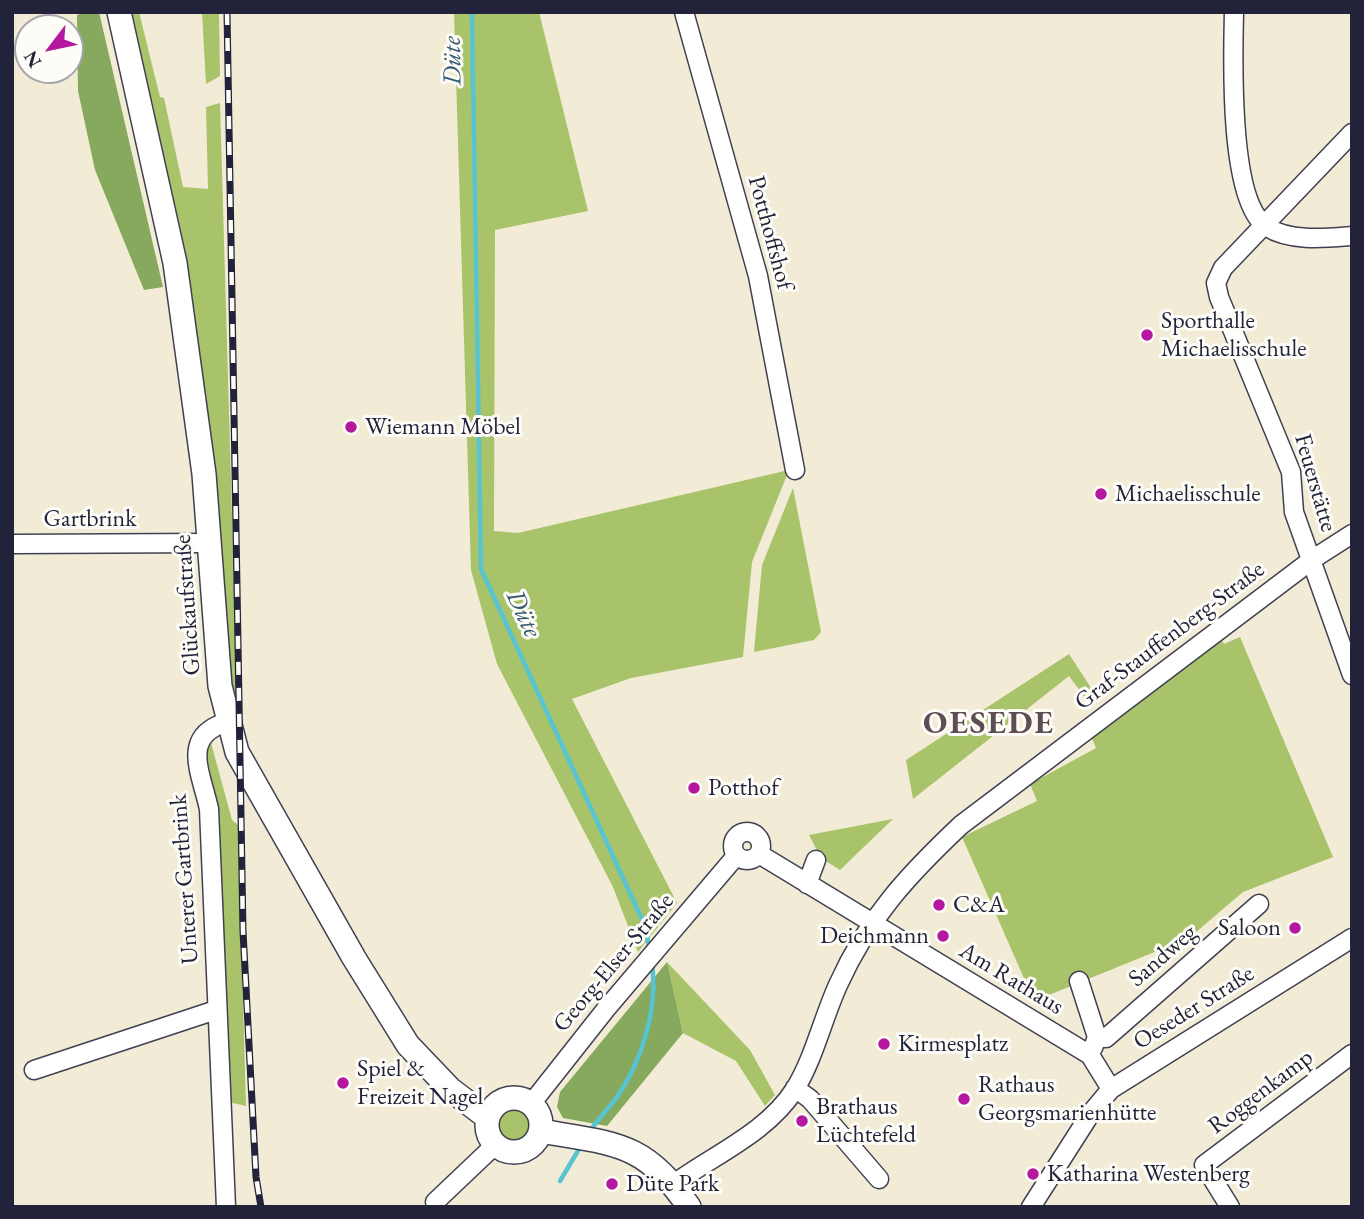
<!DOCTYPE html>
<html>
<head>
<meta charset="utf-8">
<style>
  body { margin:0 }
  #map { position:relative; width:1364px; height:1219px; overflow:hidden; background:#f2ecd6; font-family:"EB Garamond",serif }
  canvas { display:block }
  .frame { position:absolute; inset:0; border:14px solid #22223b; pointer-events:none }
  .north { position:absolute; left:14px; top:14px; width:70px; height:70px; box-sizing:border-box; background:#fdfcf7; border:2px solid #a5a5ac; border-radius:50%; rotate:238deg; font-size:19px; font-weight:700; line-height:28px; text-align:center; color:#22223b }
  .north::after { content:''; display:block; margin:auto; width:24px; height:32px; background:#b5179e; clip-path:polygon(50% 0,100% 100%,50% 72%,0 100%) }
</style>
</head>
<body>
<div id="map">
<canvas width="1364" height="1219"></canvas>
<div class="frame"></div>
<div class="north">N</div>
</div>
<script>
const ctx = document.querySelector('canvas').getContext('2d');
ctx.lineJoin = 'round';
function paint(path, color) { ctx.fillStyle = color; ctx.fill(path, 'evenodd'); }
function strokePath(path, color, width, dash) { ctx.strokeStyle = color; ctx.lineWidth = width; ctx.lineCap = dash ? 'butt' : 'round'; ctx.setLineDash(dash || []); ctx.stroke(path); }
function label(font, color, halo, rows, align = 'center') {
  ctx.font = font + ' "EB Garamond",serif'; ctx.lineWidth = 6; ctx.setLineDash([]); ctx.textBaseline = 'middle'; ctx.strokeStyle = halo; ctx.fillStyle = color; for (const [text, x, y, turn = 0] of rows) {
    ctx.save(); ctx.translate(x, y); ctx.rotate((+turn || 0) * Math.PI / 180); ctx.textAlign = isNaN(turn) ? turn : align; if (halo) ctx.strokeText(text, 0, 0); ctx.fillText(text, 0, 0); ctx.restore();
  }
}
const green = new Path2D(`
  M 132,12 L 139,12 L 160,97 L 164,98 L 183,187 L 208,189 L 206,107 L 220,103 L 238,723 L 230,702 C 222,601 218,499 205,399 C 189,268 161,141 132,12 Z
  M 202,12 L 219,12 L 220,76 L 206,84 Z
  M 454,12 L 539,12 L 588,211 L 495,230 L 494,531 L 518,533 L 789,470 L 752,562 L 743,657 L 631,678 L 572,699 L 677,903 L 638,952 L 613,887 L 497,664 L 471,570 Z
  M 793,488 L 821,632 L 814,640 L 754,652 L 762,565 Z
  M 1240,637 L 1333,857 L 1243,892 L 1189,938 L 1034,1001 L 962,837 L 1037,801 L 1030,784 L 1096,748 L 1091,736 L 1221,639 L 1224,644 Z
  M 1069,654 L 1097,697 L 1089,703 L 1069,676 L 913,799 L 906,760 Z
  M 210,739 L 232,820 L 238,825 L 246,1106 L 228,1102 L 215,809 L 206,744 Z
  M 893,819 L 840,870 L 821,858 L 809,835 Z
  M 667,962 L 750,1050 L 775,1095 L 765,1106 L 736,1061 L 683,1033 Z
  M497 1125a17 17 0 1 1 34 0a17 17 0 1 1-34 0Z`);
const forest = new Path2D(`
  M 85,12 L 99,12 L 163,287 L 144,290 L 95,170 L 78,91 L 77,15 Z
  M 667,962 L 683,1033 L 607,1126 L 563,1118 L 557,1107 L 560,1092 Z`);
const stream = new Path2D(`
  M 472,12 L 481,569 L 646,928 L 649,948
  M 589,1133 C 597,1119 610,1108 619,1094 C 643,1058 658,1007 652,964
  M 560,1181 L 582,1144`);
const minor = new Path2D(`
  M 684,12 L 758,276 L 795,470
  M 1234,12 C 1233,55 1228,202 1267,227 C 1290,242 1326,238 1352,236
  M 1352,133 L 1223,268 L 1216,283 L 1219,297 L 1291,472 L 1294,512 L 1352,675
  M 12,544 L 209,543
  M733 846a14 14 0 1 1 28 0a14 14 0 1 1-28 0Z
  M 759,854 L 1090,1055 L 1111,1089
  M 807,884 L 816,860
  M 1079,981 L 1097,1037 L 1093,1048
  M 1097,1037 L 1106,1038 L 1259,904
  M 34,1070 L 216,1010
  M 795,1088 L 810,1099 L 879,1179
  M 531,1104 L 606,1009 L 736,856
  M 674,1184 C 715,1154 767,1133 795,1089 C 814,1058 823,1018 838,985 C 868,918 908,875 961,825 L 1313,559 L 1352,534
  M 435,1202 L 495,1145
  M 226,1207 L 209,809 C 201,772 180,736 227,722
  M 1031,1207 L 1091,1113 L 1111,1089 L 1352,938
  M 1230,1207 L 1204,1165 L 1352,1054`);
const major = new Path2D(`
  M 119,12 L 175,263 L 204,474 L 220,686 L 237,752 L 354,958 L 408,1045 L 450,1089 L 488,1118
  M487 1125a27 27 0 1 1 54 0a27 27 0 1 1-54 0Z
  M 541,1131 C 613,1144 645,1141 689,1207`);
const rail = new Path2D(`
  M 227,12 L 243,931 L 256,1177 L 261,1207`);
const markers = [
  [1147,335,7,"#b5179e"],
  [351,427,7,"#b5179e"],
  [1101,494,7,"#b5179e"],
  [694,788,7,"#b5179e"],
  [939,905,7,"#b5179e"],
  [1295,928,7,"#b5179e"],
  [943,936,7,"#b5179e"],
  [884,1044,7,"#b5179e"],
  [343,1083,7,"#b5179e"],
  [964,1099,7,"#b5179e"],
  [802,1121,7,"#b5179e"],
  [1033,1174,7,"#b5179e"],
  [612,1184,7,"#b5179e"]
];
const streetNames = [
  ["Potthoffshof",770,233,75],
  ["Feuerstätte",1315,483,74],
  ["Gartbrink",90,519],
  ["Glückaufstraße",188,605,-94],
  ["Graf-Stauffenberg-Straße",1170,636,-37],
  ["Unterer Gartbrink",185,879,-94],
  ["Sandweg",1163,956,-41],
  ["Georg-Elser-Straße",614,963,-50],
  ["Am Rathaus",1011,979,31],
  ["Oeseder Straße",1194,1008,-32],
  ["Roggenkamp",1261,1092,-37]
];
const poiNames = [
  ["Sporthalle",1161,321],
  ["Michaelisschule",1161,349],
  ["Wiemann Möbel",365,427],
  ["Michaelisschule",1115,494],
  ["Potthof",708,788],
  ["C&A",953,905],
  ["Saloon",1281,928,"right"],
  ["Deichmann",929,936,"right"],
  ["Kirmesplatz",898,1044],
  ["Spiel &",357,1069],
  ["Freizeit Nagel",357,1097],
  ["Rathaus",978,1085],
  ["Georgsmarienhütte",978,1113],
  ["Brathaus",816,1107],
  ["Lüchtefeld",816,1135],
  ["Katharina Westenberg",1047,1174],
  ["Düte Park",626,1184]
];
const waterNames = [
  ["Düte",453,61,-91],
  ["Düte",523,614,65]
];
const districtNames = [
  ["OESEDE",989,724]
];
paint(green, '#a8c369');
paint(forest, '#86a95d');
strokePath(stream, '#58c4d1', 4.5);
strokePath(minor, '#414052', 21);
strokePath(major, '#414052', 26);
strokePath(minor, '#fff', 18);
strokePath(major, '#fff', 23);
strokePath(rail, '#22223b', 7);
strokePath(rail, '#fdfcf7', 4.5, [13]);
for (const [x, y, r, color] of markers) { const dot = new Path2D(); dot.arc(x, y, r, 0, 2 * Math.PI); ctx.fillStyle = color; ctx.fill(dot); strokePath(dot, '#fdfcf7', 2.5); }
label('24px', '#22223b', '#fdfcf7', streetNames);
label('24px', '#22223b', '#fdfcf7', poiNames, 'left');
label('italic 26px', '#355b70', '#fdfcf7', waterNames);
ctx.letterSpacing = '2px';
label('bold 32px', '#5e4d53', '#fdfcf7', districtNames);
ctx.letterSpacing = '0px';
</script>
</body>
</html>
